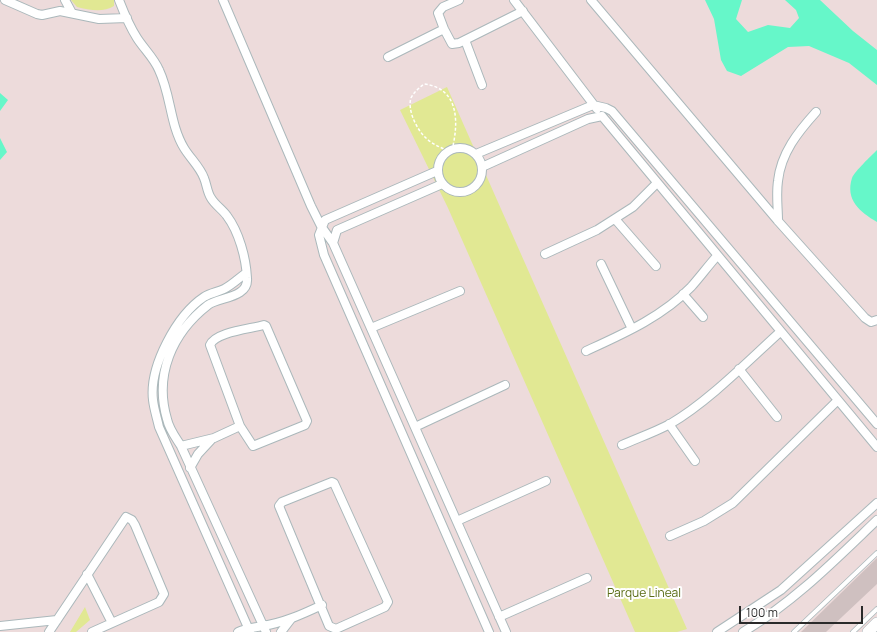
<!DOCTYPE html>
<html>
<head>
<meta charset="utf-8">
<style>
  body { margin:0 }
  #map { position:relative; width:877px; height:632px; overflow:hidden; background:#eddbdb; font-family:Manrope,sans-serif }
  canvas { display:block }
  .scale { position:absolute; left:739px; top:606px; width:124px; height:18px; box-sizing:border-box; border:2px solid #2a2a2a; border-top:0; padding-left:5px; font-size:12px; line-height:14px; white-space:nowrap; color:#2a2a2a; -webkit-text-stroke:3px #fff; paint-order:stroke }
</style>
</head>
<body>
<div id="map">
<canvas width="877" height="632"></canvas>
<div class="scale">100 m</div>
</div>
<script>
const ctx = document.querySelector('canvas').getContext('2d');
ctx.lineJoin = 'round';
function paint(path, color) { ctx.fillStyle = color; ctx.fill(path, 'evenodd'); }
function strokePath(path, color, width, dash) { ctx.strokeStyle = color; ctx.lineWidth = width; ctx.lineCap = dash ? 'butt' : 'round'; ctx.setLineDash(dash || []); ctx.stroke(path); }
function label(font, color, halo, rows, align = 'center') {
  ctx.font = font + ' Manrope,sans-serif'; ctx.lineWidth = 4; ctx.setLineDash([]); ctx.textBaseline = 'middle'; ctx.strokeStyle = halo; ctx.fillStyle = color; for (const [text, x, y, turn = 0] of rows) {
    ctx.save(); ctx.translate(x, y); ctx.rotate((+turn || 0) * Math.PI / 180); ctx.textAlign = isNaN(turn) ? turn : align; if (halo) ctx.strokeText(text, 0, 0); ctx.fillText(text, 0, 0); ctx.restore();
  }
}
const green = new Path2D(`
  M 71,0 L 114,0 L 114,6 C 103,13 89,10 77,7 Z
  M 447,87 L 687,629 L 677,632 L 635,632 L 448,208 L 400,110 Z
  M 85,607 L 90,620 L 76,632 L 70,632 Z`);
const water = new Path2D(`
  M 705,0 L 742,0 L 736,19 L 748,32 L 768,25 L 790,28 L 799,18 L 796,10 L 785,0 L 820,0 L 853,31 L 877,50 L 877,85 L 849,63 L 809,46 L 788,47 L 741,76 L 727,71 L 721,60 L 714,19 Z
  M 0,93 L 8,100 L 0,111 Z
  M 0,138 L 7,152 L 0,160 Z
  M 877,150 L 877,222 C 860,212 845,200 852,178 C 855,171 871,156 877,150 Z`);
const building = new Path2D(`
  M 877,558 L 877,584 L 826,632 L 801,632 Z`);
const path = new Path2D(`
  M 448,151 C 440,147 432,144 426,138 C 417,130 407,110 411,98 C 414,92 419,88 424,84 C 459,88 459,122 452,150`);
const lane = new Path2D(`
  M 794,632 L 877,553
  M 853,632 L 877,609`);
const street = new Path2D(`
  M 5,0 L 37,14 L 42,15 L 60,11 L 99,19 L 127,18
  M 65,0 L 72,13
  M 119,0 C 124,13 130,27 137,38 C 144,49 154,58 159,70 C 171,95 170,125 184,148 C 190,158 200,167 204,178 C 207,185 207,192 211,198 C 215,205 222,209 227,216 C 239,232 246,258 247,278 C 249,298 219,297 208,305 C 172,333 154,375 167,419 C 169,429 176,438 181,446 L 266,632
  M 223,0 L 311,206 L 321,226 L 333,243
  M 459,0 L 443,7 L 438,13 L 444,29 L 452,44 L 459,43 L 523,11
  M 514,0 L 597,109
  M 591,0 L 778,221 L 865,318 L 871,322 L 877,320
  M 465,40 L 482,85
  M 388,57 L 444,29
  M438 170a22 22 0 1 1 44 0a22 22 0 1 1-44 0Z
  M 476,154 L 593,105 L 606,108 L 612,111 L 877,424
  M 482,167 L 588,119 L 602,116 L 877,447
  M 437,171 L 325,220 L 319,235 L 324,255 L 489,632
  M 442,184 L 337,230 L 333,243 L 506,632
  M 615,219 L 656,266
  M 778,221 C 778,208 776,194 778,181 C 781,153 798,132 816,112
  M 545,254 L 597,230 L 633,207 L 656,184
  M 601,264 L 632,329
  M 246,273 C 239,278 232,285 224,289 C 218,292 210,293 204,297 C 177,315 149,366 153,400 C 154,409 157,418 159,427 L 250,632
  M 683,294 L 703,317
  M 264,325 L 266,326 L 307,421 L 305,425 L 253,446 L 240,426 L 210,345 C 215,332 250,329 264,325 Z
  M 371,328 L 460,291
  M 586,351 C 623,334 662,317 691,287 C 700,277 708,266 717,256
  M 739,369 L 777,417
  M 669,424 L 695,461
  M 415,427 L 505,385
  M 622,445 C 638,438 655,432 670,424 C 708,402 748,361 780,332
  M 181,446 L 214,438 L 240,426
  M 190,468 L 198,454 L 211,440
  M 332,482 L 334,483 L 388,602 L 385,607 L 336,629 L 329,626 L 279,506 L 282,502 Z
  M 457,521 L 546,481
  M 670,536 L 704,521 L 733,503 L 838,400
  M 87,574 L 112,623
  M 499,617 L 587,578
  M 0,626 L 57,620
  M 49,632 L 126,517 L 132,520 L 135,525 L 164,594 L 159,602 L 92,632
  M 238,632 C 246,628 253,628 262,626 C 283,623 303,614 322,605
  M 281,632 L 291,619
  M 717,632 L 781,590 L 877,503
  M 743,632 C 794,602 835,560 877,520`);
const secondary = new Path2D(`
  M 868,632 L 877,623`);
const parkNames = [
  ["Parque Lineal",644,594]
];
paint(green, '#e1e893');
paint(water, '#66f7c9');
paint(building, '#cfc0c0');
strokePath(lane, '#abb8bb', 5.5);
strokePath(street, '#abb8bb', 10);
strokePath(secondary, '#abb8bb', 12);
strokePath(path, '#fff', 1.5, [3, 2]);
strokePath(lane, '#fff', 4);
strokePath(street, '#fff', 8);
strokePath(secondary, '#fff', 11);
label('12px', '#5a6c15', '#fff', parkNames);
</script>
</body>
</html>
